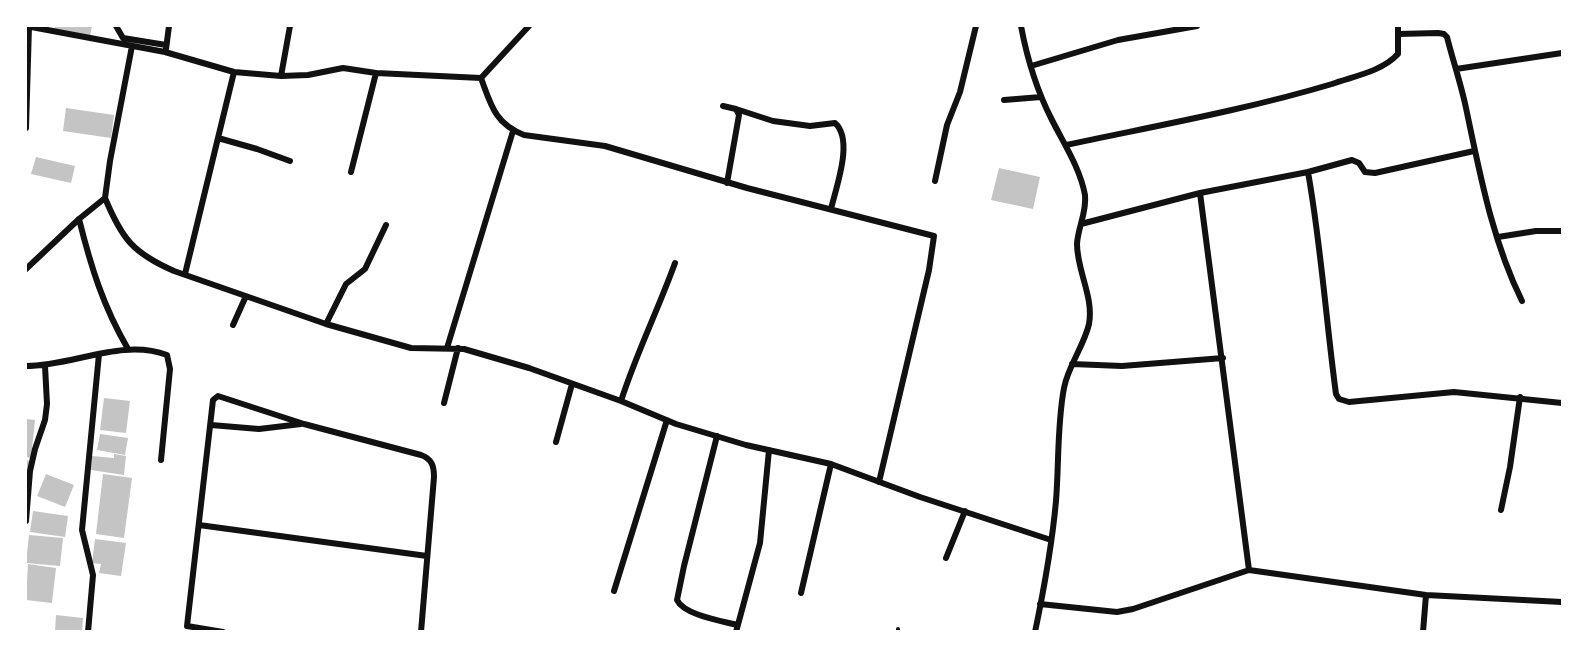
<!DOCTYPE html>
<html>
<head>
<meta charset="utf-8">
<style>
  body { margin:0 }
  #map { position:relative; width:1588px; height:657px; overflow:hidden; background:#fff; font-family:Lora,serif }
  canvas { display:block }
  .frame { position:absolute; inset:0; border:27px solid #fff; pointer-events:none }
</style>
</head>
<body>
<div id="map">
<canvas width="1588" height="657"></canvas>
<div class="frame"></div>
</div>
<script>
const ctx = document.querySelector('canvas').getContext('2d');
ctx.lineJoin = 'round';
function paint(path, color) { ctx.fillStyle = color; ctx.fill(path, 'evenodd'); }
function strokePath(path, color, width, dash) { ctx.strokeStyle = color; ctx.lineWidth = width; ctx.lineCap = dash ? 'butt' : 'round'; ctx.setLineDash(dash || []); ctx.stroke(path); }
const building = new Path2D(`
  M 55,26 L 92,26 L 90,36 L 54,30 Z
  M 66,108 L 114,115 L 111,138 L 63,131 Z
  M 36,157 L 75,166 L 71,183 L 31,174 Z
  M 999,168 L 1040,177 L 1033,209 L 991,200 Z
  M 104,398 L 130,401 L 126,433 L 100,430 Z
  M 26,419 L 35,420 L 31,458 L 26,457 Z
  M 100,434 L 128,438 L 125,455 L 97,450 Z
  M 114,454 L 126,456 L 124,475 L 91,470 L 92,456 L 114,458 Z
  M 26,460 L 31,461 L 27,485 L 26,484 Z
  M 46,474 L 74,485 L 65,507 L 37,496 Z
  M 103,474 L 132,478 L 124,538 L 96,534 Z
  M 33,511 L 68,516 L 65,537 L 30,532 Z
  M 29,535 L 63,538 L 60,566 L 26,563 Z
  M 95,539 L 126,543 L 121,576 L 99,573 L 101,564 L 92,563 Z
  M 28,564 L 56,568 L 52,603 L 26,600 Z
  M 56,615 L 83,618 L 82,632 L 55,632 Z`);
const service = new Path2D(`
  M 898,629 L 898,632`);
const minor = new Path2D(`
  M 26,26 L 165,52 L 234,72 L 281,76 L 308,75 L 343,68 L 376,73 L 481,78
  M 116,26 L 123,38 L 166,45
  M 1021,26 C 1027,58 1037,91 1052,120 C 1064,144 1080,168 1085,195 C 1087,212 1078,227 1077,244 C 1077,271 1094,297 1089,324 C 1084,346 1068,366 1064,388 C 1057,425 1059,464 1056,501 C 1052,545 1044,589 1035,632
  M 1398,34 L 1438,33 L 1444,34 L 1447,37 C 1453,61 1461,84 1466,108 C 1480,174 1492,240 1522,301
  M 166,49 L 169,26
  M 1031,66 L 1118,40 L 1197,26
  M 1456,69 L 1562,53
  M 281,76 L 290,26
  M 481,78 C 491,105 495,124 524,135 L 605,146 L 747,188 L 934,236 L 929,270 L 879,482
  M 481,78 L 529,26
  M 1004,100 L 1041,97
  M 723,106 L 736,109 L 739,115 L 727,183
  M 736,109 L 773,121 L 810,126 L 835,123 C 854,140 836,187 831,209
  M 26,128 L 29,26
  M 218,138 L 257,149 L 290,161
  M 1066,145 C 1155,126 1245,110 1332,84 C 1354,76 1381,72 1398,54 L 1398,26
  M 351,172 L 376,73
  M 1308,172 C 1321,245 1326,320 1336,394 L 1339,399 L 1349,402 L 1454,392 L 1562,403
  M 935,181 L 947,125 L 960,92 L 976,26
  M 1200,193 L 1249,570
  M 105,198 C 122,239 133,253 174,271 L 326,324 L 411,348 L 464,349 L 529,368 L 621,401 L 676,424 L 746,445 L 831,464 L 920,497 L 1051,540
  M 79,219 C 91,267 103,306 128,349
  M 1081,224 L 1200,193 L 1308,172 L 1352,160 L 1359,163 L 1365,172 L 1375,173 L 1474,151
  M 1498,237 L 1536,231 L 1562,231
  M 26,269 L 79,219 L 105,198 L 110,161 L 132,46
  M 185,274 L 234,72
  M 326,324 L 346,284 L 365,269 L 386,225
  M 233,325 L 246,296
  M 447,348 L 513,131
  M 1072,364 L 1122,366 L 1223,358
  M 26,366 C 73,366 122,338 167,355 L 170,369 L 161,460
  M 621,401 C 636,354 658,310 675,263
  M 444,403 L 458,348
  M 211,425 L 259,429 L 301,424
  M 717,436 L 684,566 L 677,600 C 684,615 722,621 737,625
  M 556,442 L 572,384
  M 1501,510 L 1510,467 L 1520,397
  M 26,521 L 30,471 L 35,449 L 45,420 L 47,404 L 45,366
  M 199,525 L 427,556
  M 946,558 L 965,511
  M 614,591 L 667,420
  M 801,593 L 831,464
  M 1040,604 L 1117,612 L 1133,609 L 1249,570 L 1426,595 L 1562,602
  M 88,632 L 93,575 L 82,530 L 99,354
  M 223,632 L 187,626 L 213,400 L 218,396 L 304,424 L 421,455 C 432,459 434,466 434,477 L 421,632
  M 736,632 L 760,543 L 769,450
  M 1423,632 L 1426,595`);
paint(building, '#c4c4c4');
strokePath(service, '#111', 4);
strokePath(minor, '#111', 6);
</script>
</body>
</html>
